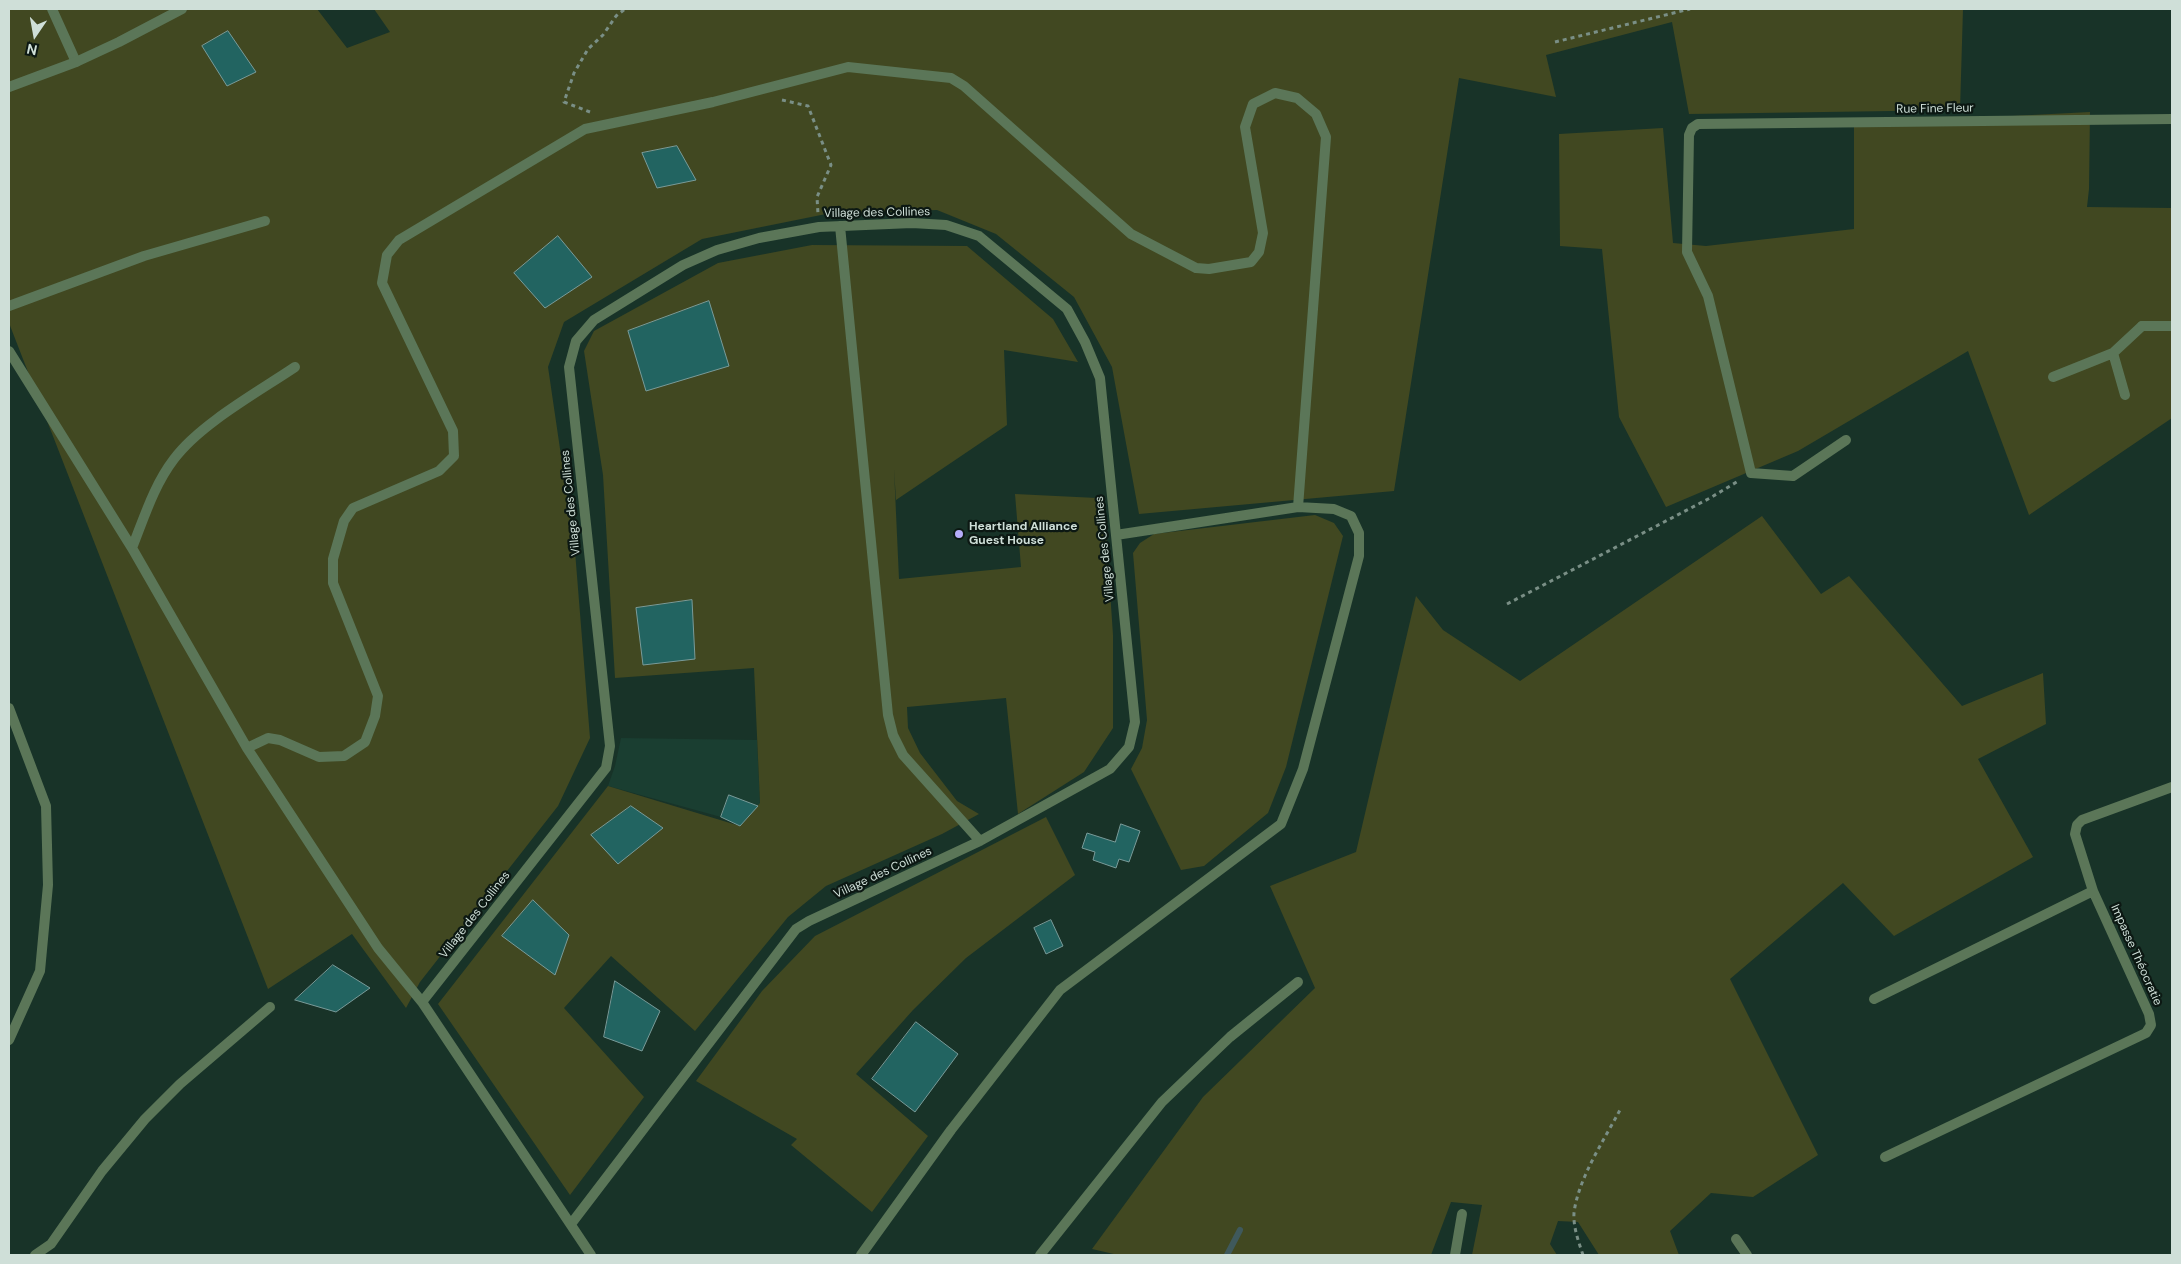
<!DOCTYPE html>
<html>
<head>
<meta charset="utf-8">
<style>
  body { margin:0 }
  #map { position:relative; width:2181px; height:1264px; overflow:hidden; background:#183328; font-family:"DM Sans",sans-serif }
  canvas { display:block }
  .frame { position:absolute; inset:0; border:10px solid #cfdfd8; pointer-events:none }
  .north { position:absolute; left:10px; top:10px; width:50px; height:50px; -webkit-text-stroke:4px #0c1813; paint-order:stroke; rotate:192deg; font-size:14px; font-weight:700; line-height:20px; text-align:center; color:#cfdfd8 }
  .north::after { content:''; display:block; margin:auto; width:18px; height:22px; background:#cfdfd8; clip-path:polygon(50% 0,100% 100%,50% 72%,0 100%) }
</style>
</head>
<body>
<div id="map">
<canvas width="2181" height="1264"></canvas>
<div class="frame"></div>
<div class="north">N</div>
</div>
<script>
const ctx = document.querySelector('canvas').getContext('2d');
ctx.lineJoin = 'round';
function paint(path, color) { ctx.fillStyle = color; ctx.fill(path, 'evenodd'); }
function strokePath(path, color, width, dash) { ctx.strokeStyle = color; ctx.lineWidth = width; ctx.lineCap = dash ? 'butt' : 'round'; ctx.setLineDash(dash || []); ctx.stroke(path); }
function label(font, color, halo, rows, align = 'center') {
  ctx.font = font + ' "DM Sans",sans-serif'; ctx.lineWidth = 4.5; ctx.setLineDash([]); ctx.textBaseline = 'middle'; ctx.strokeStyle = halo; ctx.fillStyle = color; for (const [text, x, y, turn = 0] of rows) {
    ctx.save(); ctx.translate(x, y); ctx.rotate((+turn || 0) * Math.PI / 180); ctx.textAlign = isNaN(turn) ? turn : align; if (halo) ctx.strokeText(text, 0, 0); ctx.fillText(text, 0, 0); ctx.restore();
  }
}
const built = new Path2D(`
  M 621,738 L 757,740 L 760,804 L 740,826 L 721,817 L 608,786 L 615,766 Z`);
const green = new Path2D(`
  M 9,9 L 317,9 L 347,48 L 390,32 L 374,9 L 1963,9 L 1960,110 L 1689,114 L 1672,22 L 1546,55 L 1556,97 L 1459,78 L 1394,491 L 1139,514 L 1112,367 L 1074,297 L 996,234 L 937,210 L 826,214 L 702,239 L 564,322 L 548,367 L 575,551 L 590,738 L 558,806 L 420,982 L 406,1008 L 352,934 L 268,989 L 9,323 Z
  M 2090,112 L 2089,189 L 2087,207 L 2172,208 L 2172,418 L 2029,515 L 1968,351 L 1798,451 L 1666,507 L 1619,417 L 1602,249 L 1560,246 L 1559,134 L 1663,128 L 1673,243 L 1706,246 L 1854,229 L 1854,119 L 1895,122 Z
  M 812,245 L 967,246 L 1053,319 L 1078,362 L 1004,350 L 1007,425 L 896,500 L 894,469 L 899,579 L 1021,567 L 1015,494 L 1097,498 L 1105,517 L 1113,635 L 1113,728 L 1084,772 L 1018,814 L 1006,698 L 907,707 L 908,728 L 920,753 L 957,801 L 979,814 L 942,834 L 826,886 L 788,917 L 695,1031 L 611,956 L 564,1008 L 644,1097 L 570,1195 L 438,1004 L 608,786 L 740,826 L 760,803 L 754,668 L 615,678 L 603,475 L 584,351 L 594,331 L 718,263 Z
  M 1315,515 L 1334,523 L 1343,536 L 1286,767 L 1268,813 L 1204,866 L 1181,870 L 1131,769 L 1142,748 L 1147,720 L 1133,553 L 1140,543 L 1154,534 Z
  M 1762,516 L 1821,594 L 1849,576 L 1962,706 L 2043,673 L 2046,724 L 1978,759 L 2033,857 L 1894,936 L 1843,883 L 1730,979 L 1818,1155 L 1753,1197 L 1711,1193 L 1670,1231 L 1679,1255 L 1599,1255 L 1578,1222 L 1558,1221 L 1550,1244 L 1557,1255 L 1472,1255 L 1482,1205 L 1451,1202 L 1431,1255 L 1118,1255 L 1092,1249 L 1203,1097 L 1315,988 L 1270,886 L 1356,852 L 1416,596 L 1443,630 L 1520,681 Z
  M 1046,817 L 1075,875 L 966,958 L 913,1010 L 856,1074 L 928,1136 L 872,1212 L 791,1145 L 797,1139 L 696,1081 L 762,991 L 815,936 Z`);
const stream = new Path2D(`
  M 1227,1255 L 1240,1230`);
const building = new Path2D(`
  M 228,31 L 256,72 L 227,86 L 202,46 Z
  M 677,146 L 696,180 L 657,188 L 642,153 Z
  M 558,236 L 592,277 L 545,308 L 514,273 Z
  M 709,301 L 729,366 L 646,391 L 628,331 Z
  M 692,600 L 695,659 L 643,665 L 636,608 Z
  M 729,795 L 758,806 L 740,826 L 721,817 Z
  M 631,806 L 663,828 L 618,864 L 591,835 Z
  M 1121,824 L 1140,831 L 1129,862 L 1119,859 L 1116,868 L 1093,860 L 1095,852 L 1082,848 L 1087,833 L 1115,842 Z
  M 533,900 L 569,935 L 555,975 L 502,936 Z
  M 1051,920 L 1063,946 L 1046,954 L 1034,928 Z
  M 333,965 L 370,988 L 336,1012 L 295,1000 Z
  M 615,981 L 660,1011 L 642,1051 L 604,1037 Z
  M 916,1022 L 958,1054 L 915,1112 L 872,1079 Z`);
const path = new Path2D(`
  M 1555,42 L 1690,9
  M 782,100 L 808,106 L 831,165 L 817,197 L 818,214
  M 590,112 L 564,102 L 574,73 L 588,49 L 603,35 L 616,16 L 625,9
  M 1507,604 L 1710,498 L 1740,480
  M 1583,1255 C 1579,1243 1573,1227 1574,1213 C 1578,1179 1604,1140 1620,1110`);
const service = new Path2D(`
  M 52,9 L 76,62
  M 2113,353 L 2125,395
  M 2053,377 L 2113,353 L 2142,326`);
const minor = new Path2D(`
  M 9,87 L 76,62 L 119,42 L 182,9
  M 840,226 L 888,715 L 893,735 L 903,755 L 980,841
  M 9,306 L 144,256 L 265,221
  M 2142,326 L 2172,326
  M 9,351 L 132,548 L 247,748 L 378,948 L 422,1002 L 591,1255
  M 1846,440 L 1793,476 L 1751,473 L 1708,296 L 1687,252 L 1689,135 L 1692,128 L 1698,124 L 2172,119
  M 132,548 C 144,518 154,485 174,459 C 200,424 258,392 295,367
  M 9,708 L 46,806 L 48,885 L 40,971 L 9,1040
  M 247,748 L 268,738 L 280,740 L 319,757 L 344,756 L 365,742 L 375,716 L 378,696 L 333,583 L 333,559 L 344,521 L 353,508 L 439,471 L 454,456 L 453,431 L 382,283 L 387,255 L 399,240 L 585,129 L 713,102 L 848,67 L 951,78 L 964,86 L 1131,234 L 1196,268 L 1209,269 L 1251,262 L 1259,252 L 1263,233 L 1245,127 L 1253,104 L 1275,93 L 1297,98 L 1316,114 L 1326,137 L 1298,507
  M 1874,999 L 2093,891
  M 422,1002 L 606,768 L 610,746 L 569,367 L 576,341 L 594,320 L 683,265 L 717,250 L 759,238 L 819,227 L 912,223 L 946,225 L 979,236 L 1067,309 L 1085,342 L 1100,378 L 1135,722 L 1129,747 L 1110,769 L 980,841 L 809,921 L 796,929 L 571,1224
  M 1885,1157 L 2146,1033 L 2151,1025 L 2149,1014 L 2093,891 L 2075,834 L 2077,825 L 2082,820 L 2172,787
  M 1736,1239 L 1747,1255
  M 35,1255 L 51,1244 L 102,1171 L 145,1119 L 180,1084 L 270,1007
  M 861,1255 L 951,1130 L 1060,990 L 1281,824 L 1303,769 L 1359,556 L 1359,533 L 1351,516 L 1334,509 L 1298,507 L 1116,535
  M 1040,1255 L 1162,1102 L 1230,1037 L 1298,982
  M 1455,1255 L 1462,1214`);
const markers = [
  [959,534,5,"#b5acf9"]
];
const streetNames = [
  ["Rue Fine Fleur",1935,109,-1],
  ["Village des Collines",877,213,-1],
  ["Village des Collines",571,503,-96],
  ["Village des Collines",1105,549,-96],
  ["Village des Collines",883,873,-25],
  ["Village des Collines",475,915,-52],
  ["Impasse Théocratie",2136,955,66]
];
const poiNames = [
  ["Heartland Alliance",969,527],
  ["Guest House",969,541]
];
paint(built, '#1a3e31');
paint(green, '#414821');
strokePath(stream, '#3f595c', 6);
paint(building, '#226461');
strokePath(building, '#799b99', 1);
strokePath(path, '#7a8f86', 3, [4, 4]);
strokePath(service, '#5b7658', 10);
strokePath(minor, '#5b7658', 10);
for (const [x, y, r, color] of markers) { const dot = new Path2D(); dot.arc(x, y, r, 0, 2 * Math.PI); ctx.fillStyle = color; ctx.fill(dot); strokePath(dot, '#0c1813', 2); }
label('12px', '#cfdfd8', '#0c1813', streetNames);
label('bold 12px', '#cfdfd8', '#0c1813', poiNames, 'left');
</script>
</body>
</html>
